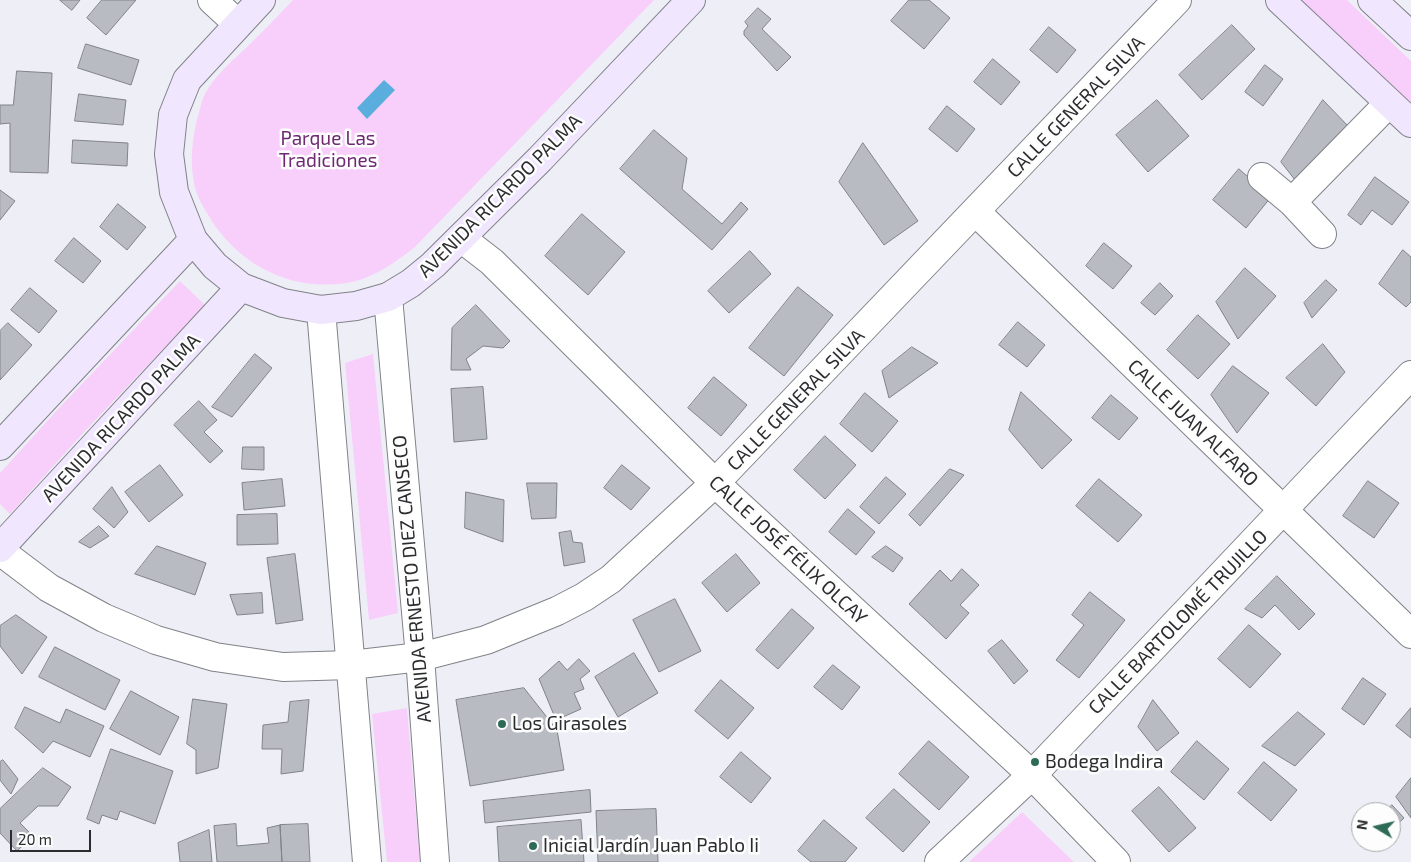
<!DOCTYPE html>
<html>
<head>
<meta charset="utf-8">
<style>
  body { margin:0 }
  #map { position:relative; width:1411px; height:862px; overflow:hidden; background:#eeeff6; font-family:"Exo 2",sans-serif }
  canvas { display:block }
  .north { position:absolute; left:1351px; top:802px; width:50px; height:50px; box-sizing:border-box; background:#fdfdfe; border:1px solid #a9a9ab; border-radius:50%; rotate:279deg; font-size:14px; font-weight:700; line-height:20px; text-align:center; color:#2b2c2e }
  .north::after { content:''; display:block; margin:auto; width:18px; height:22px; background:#2e6b57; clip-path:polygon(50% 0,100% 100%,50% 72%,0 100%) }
  .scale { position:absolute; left:10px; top:830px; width:81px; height:22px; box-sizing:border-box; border:2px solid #2b2c2e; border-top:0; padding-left:6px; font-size:15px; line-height:18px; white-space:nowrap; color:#2b2c2e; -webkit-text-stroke:4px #fdfdfe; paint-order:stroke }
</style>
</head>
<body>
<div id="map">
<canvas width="1411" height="862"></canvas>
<div class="north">N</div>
<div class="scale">20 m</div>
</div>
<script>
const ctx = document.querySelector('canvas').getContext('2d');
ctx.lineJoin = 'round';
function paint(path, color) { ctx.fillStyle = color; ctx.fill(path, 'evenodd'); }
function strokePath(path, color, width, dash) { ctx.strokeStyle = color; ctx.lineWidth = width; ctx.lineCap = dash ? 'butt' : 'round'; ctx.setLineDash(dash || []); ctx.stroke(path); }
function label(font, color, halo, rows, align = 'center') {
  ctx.font = font + ' "Exo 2",sans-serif'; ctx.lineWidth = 5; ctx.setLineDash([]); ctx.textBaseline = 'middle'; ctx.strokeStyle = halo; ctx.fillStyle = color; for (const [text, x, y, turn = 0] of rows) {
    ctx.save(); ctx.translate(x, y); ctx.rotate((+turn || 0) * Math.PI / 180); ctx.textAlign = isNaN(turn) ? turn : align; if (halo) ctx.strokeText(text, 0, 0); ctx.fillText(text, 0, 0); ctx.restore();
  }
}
const green = new Path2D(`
  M 293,0 L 654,0 L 415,247 C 392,265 368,282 338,284 C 285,289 237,262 210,218 C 203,207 196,195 194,183 C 190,162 192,140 197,119 C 200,111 201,101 205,94 C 215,75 232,61 248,46 C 263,31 278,16 293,0 Z
  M 1294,0 L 1347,0 L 1411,61 L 1411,112 Z
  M 180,281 L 205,305 L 86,430 L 10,514 L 0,504 L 0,473 L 60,407 Z
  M 373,354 L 398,613 L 369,620 L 345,363 Z
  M 407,708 L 420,862 L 387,862 L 372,714 Z
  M 1022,812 L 1074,862 L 969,862 Z`);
const water = new Path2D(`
  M 384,80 L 395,90 L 367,119 L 357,108 Z`);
const building = new Path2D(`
  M 60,0 L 80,0 L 72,10 Z
  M 102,0 L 136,0 L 106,35 L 87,18 Z
  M 909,0 L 929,0 L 950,18 L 924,49 L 891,21 Z
  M 758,8 L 771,19 L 762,29 L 791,57 L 777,71 L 744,35 L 744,31 L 748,26 L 745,22 Z
  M 1232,25 L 1255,49 L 1202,100 L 1179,75 Z
  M 1049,27 L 1076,50 L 1057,73 L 1030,50 Z
  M 86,44 L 139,60 L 131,85 L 78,68 Z
  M 993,59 L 1020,82 L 1001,105 L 974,82 Z
  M 1265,65 L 1283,79 L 1263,106 L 1245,92 Z
  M 17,71 L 52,73 L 48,173 L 10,172 L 10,123 L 0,124 L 0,105 L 13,105 Z
  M 79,94 L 126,100 L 123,125 L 75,121 Z
  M 1157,100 L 1189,136 L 1148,172 L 1116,135 Z
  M 1323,100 L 1348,126 L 1299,185 L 1281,162 Z
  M 947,106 L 975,129 L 957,152 L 929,129 Z
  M 654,130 L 687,158 L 682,189 L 722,224 L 741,202 L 748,209 L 712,250 L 620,169 Z
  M 73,140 L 128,143 L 127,166 L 72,163 Z
  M 863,143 L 918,221 L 884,245 L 839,182 Z
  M 1239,169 L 1271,197 L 1246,228 L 1213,200 Z
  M 1375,177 L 1409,202 L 1392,225 L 1372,210 L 1361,225 L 1348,215 Z
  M 0,190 L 15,201 L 0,220 Z
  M 118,204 L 146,227 L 127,250 L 100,227 Z
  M 582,214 L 625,252 L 588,295 L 545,256 Z
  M 74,238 L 101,261 L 83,283 L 55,261 Z
  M 1104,243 L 1132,266 L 1113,289 L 1086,266 Z
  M 1403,250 L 1411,257 L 1411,302 L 1406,307 L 1379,284 Z
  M 750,251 L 771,274 L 729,313 L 708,291 Z
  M 1245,268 L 1276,296 L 1238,339 L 1216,302 Z
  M 1326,280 L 1337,290 L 1312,318 L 1304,303 Z
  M 1160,283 L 1173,296 L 1155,315 L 1141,303 Z
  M 798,287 L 833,315 L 784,376 L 749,348 Z
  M 30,288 L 57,311 L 39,333 L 11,310 Z
  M 476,305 L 510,341 L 503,348 L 483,346 L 466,359 L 471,370 L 451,370 L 452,328 Z
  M 1198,315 L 1230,344 L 1198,379 L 1167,350 Z
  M 1018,322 L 1045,345 L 1027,367 L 999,345 Z
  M 8,323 L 32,345 L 0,380 L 0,331 Z
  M 1323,344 L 1345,372 L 1316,406 L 1286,378 Z
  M 912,347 L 938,363 L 889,398 L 882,371 Z
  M 255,354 L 272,368 L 232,417 L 212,407 Z
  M 1233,366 L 1269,393 L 1237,433 L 1211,395 Z
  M 714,377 L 747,405 L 721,436 L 688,408 Z
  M 483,387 L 487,439 L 454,442 L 451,389 Z
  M 1021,392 L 1072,440 L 1042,469 L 1009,430 Z
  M 865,393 L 898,421 L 872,452 L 840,424 Z
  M 1111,395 L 1138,418 L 1119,440 L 1092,418 Z
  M 199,401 L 217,420 L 204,432 L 223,451 L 210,463 L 174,425 Z
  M 825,436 L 856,465 L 825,499 L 794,470 Z
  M 243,447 L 264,447 L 264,470 L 242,469 Z
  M 160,465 L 183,495 L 149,522 L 125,492 Z
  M 622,465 L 650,488 L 631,510 L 604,488 Z
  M 950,469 L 964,475 L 920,526 L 909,515 Z
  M 886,477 L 906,494 L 879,524 L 860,507 Z
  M 282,479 L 285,506 L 244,510 L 242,483 Z
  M 1099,479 L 1142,515 L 1118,542 L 1076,506 Z
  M 1368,481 L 1399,503 L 1374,538 L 1343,516 Z
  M 527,483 L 557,483 L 556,518 L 532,519 Z
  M 112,487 L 128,512 L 114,528 L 93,509 Z
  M 466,492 L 504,500 L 503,542 L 465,528 Z
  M 848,509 L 875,532 L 856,555 L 829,532 Z
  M 277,514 L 278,544 L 237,545 L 237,515 Z
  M 99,526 L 109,536 L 90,548 L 79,542 Z
  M 571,531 L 573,542 L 582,543 L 585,562 L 564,566 L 559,533 Z
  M 157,546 L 206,563 L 195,595 L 135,574 Z
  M 886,546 L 903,558 L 893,572 L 872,557 Z
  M 295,554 L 303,620 L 276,624 L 267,558 Z
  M 736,554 L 760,583 L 727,612 L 702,583 Z
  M 962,569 L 979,585 L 960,605 L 969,613 L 946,639 L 909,604 L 940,570 L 951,581 Z
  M 1277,576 L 1315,614 L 1299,630 L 1275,605 L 1262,618 L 1245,609 Z
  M 1090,592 L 1125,620 L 1079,678 L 1056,660 L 1084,625 L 1072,615 Z
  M 262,593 L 263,613 L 237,615 L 230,595 Z
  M 675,599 L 701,651 L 659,672 L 633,620 Z
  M 792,609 L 814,628 L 778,669 L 756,650 Z
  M 16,615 L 47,637 L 22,674 L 0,646 L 0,626 Z
  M 1249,625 L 1281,654 L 1250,688 L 1218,659 Z
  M 1002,640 L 1028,671 L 1014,684 L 988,651 Z
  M 55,647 L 120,680 L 105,710 L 39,677 Z
  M 634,653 L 658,693 L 618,717 L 595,677 Z
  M 579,659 L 590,671 L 580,679 L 584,689 L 574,693 L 581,709 L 556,720 L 539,679 L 559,661 L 567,670 Z
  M 833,665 L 860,687 L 842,710 L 814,687 Z
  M 1363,678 L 1386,694 L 1364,725 L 1342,709 Z
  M 721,680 L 754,708 L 728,739 L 695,711 Z
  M 524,688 L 557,730 L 564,770 L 470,786 L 456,700 Z
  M 131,691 L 179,717 L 160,755 L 110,729 Z
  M 193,699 L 227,704 L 218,768 L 196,774 L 196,750 L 187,744 Z
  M 309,700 L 303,771 L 281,774 L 282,749 L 262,749 L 263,725 L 288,722 L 290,702 Z
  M 1153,700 L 1179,733 L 1157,751 L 1138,727 Z
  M 25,707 L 60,723 L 66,709 L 104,726 L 90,757 L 53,741 L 43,753 L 15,728 Z
  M 1411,708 L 1411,738 L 1396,726 Z
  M 1298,712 L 1325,734 L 1295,766 L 1262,746 Z
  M 929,741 L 969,777 L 939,810 L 899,774 Z
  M 1197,741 L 1229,769 L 1204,800 L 1171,772 Z
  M 111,749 L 173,771 L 155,824 L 120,811 L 117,820 L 102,815 L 99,824 L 87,819 Z
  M 741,752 L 771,778 L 751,803 L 720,777 Z
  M 3,760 L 18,779 L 11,794 L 0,780 L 0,762 Z
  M 1264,762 L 1297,790 L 1271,821 L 1238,793 Z
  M 43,768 L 71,787 L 58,806 L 38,806 L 20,823 L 33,836 L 17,851 L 0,833 L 0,809 Z
  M 1411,778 L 1411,818 L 1396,797 Z
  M 1159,787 L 1196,828 L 1169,852 L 1132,811 Z
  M 894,789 L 930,822 L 903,852 L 866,818 Z
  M 590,790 L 591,812 L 485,823 L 483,801 Z
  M 1392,805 L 1404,818 L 1391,830 L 1391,812 L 1385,812 Z
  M 656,809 L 658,862 L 598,862 L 596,811 Z
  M 581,820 L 584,862 L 499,862 L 497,827 Z
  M 824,820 L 857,848 L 845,862 L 811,862 L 798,851 Z
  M 236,824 L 237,846 L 269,843 L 267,828 L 280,825 L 282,862 L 217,862 L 214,826 Z
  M 308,824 L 310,862 L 282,862 L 280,825 Z
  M 209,830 L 212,862 L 180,862 L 178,843 Z`);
const minor = new Path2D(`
  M 212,0 L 238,24
  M 1262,177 L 1292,202
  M 976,212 L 1411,634
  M 1322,234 L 1292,202 L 1389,103
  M 0,551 L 49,588 L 104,618 L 156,640 L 215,657 L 283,667 L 351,665 L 420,657 L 486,640 L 557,611 L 584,597 L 611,579 L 715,483 L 1177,0
  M 939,862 L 1032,775 L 1411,375`);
const tertiary = new Path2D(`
  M 461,238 L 492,262 L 715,483 L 1032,775 L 1116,862
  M 388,297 L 420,657 L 435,862
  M 321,310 L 367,862`);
const secondary = new Path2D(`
  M 261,0 L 187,80 L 173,115 L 169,154 L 174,192 L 193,240 L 215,266 L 241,287 L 283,303 L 321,310 L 356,306 L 388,297 L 411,283 L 433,265 L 540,159 L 691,0
  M 1280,0 L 1411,123
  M 1372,0 L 1411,36
  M 0,446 L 193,240
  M 0,548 L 241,287`);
const markers = [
  [502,724,5,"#2e6b57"],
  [1035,762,5,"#2e6b57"],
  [533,846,5,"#2e6b57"]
];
const streetNames = [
  ["CALLE GENERAL SILVA",1076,107,-46],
  ["AVENIDA RICARDO PALMA",500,196,-45],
  ["CALLE GENERAL SILVA",796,400,-46],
  ["AVENIDA RICARDO PALMA",121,418,-47],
  ["CALLE JUAN ALFARO",1193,423,44],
  ["CALLE JOSÉ FÉLIX OLCAY",788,550,43],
  ["AVENIDA ERNESTO DIEZ CANSECO",412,579,-95],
  ["CALLE BARTOLOMÉ TRUJILLO",1178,622,-46]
];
const parkNames = [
  ["Parque Las",328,139],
  ["Tradiciones",328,161]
];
const poiNames = [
  ["Los Girasoles",512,724],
  ["Bodega Indira",1045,762],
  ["Inicial Jardín Juan Pablo Ii",543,846]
];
paint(green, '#f8cffb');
paint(water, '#5aaedd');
paint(building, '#b8bcc2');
strokePath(building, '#808389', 1);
strokePath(minor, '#818288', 30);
strokePath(tertiary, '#818288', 30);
strokePath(secondary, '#818288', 30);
strokePath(minor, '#fff', 28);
strokePath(tertiary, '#fff', 28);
strokePath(secondary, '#f0e6fe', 28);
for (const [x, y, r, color] of markers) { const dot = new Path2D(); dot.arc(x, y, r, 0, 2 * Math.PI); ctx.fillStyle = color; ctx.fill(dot); strokePath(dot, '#fdfdfe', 2); }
label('19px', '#2b2c2e', '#fdfdfe', streetNames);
label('19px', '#6d2a73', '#fdfdfe', parkNames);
label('19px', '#2b2c2e', '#fdfdfe', poiNames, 'left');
</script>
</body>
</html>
